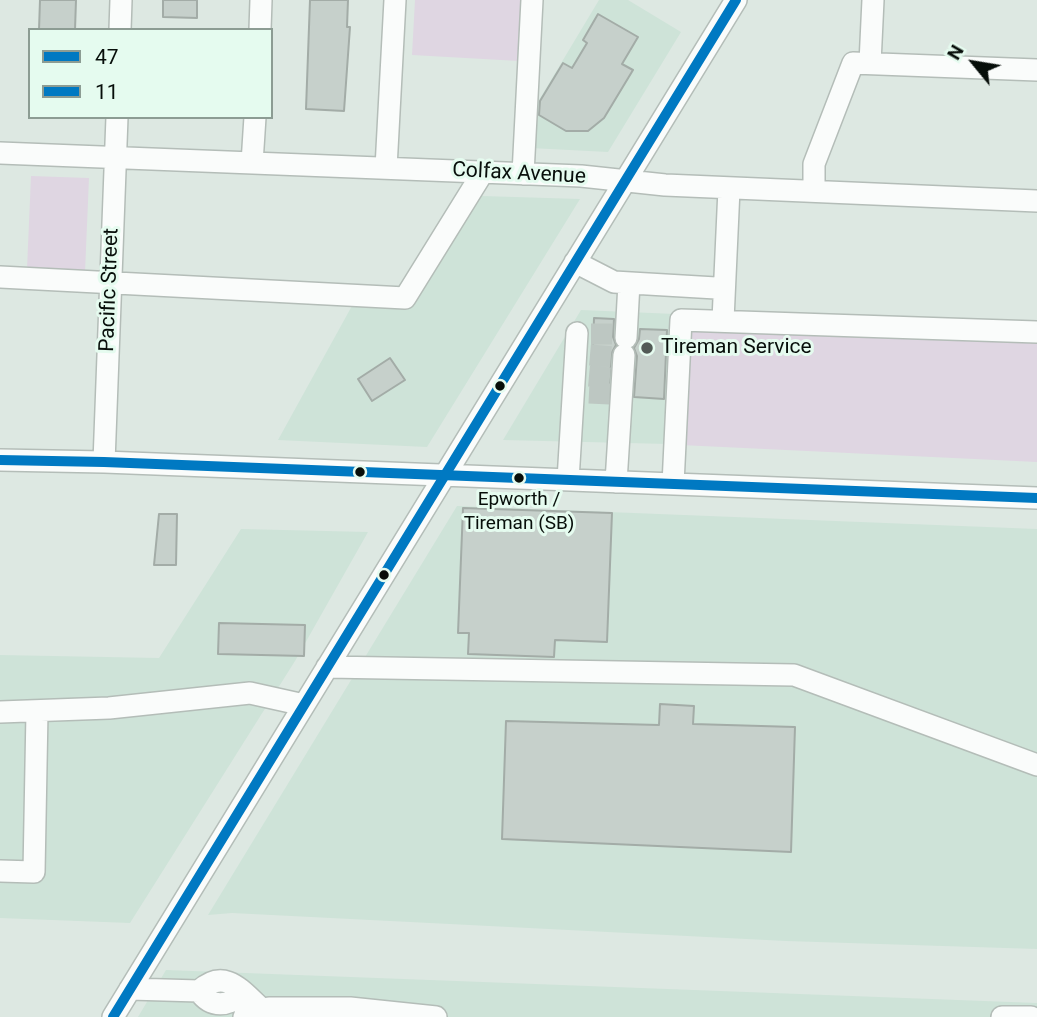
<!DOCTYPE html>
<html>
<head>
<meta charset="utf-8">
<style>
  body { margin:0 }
  #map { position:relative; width:1037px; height:1017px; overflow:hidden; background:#dde8e2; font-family:Roboto,sans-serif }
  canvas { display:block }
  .legend { position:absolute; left:28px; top:28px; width:245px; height:91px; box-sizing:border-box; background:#e5fbef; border:2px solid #8c9c93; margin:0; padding:9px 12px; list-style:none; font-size:21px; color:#070e0a }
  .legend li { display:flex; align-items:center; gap:14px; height:35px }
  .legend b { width:35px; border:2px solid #8c9c93 }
  .north { position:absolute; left:939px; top:28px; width:70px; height:70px; -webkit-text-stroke:5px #e5fbef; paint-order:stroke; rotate:300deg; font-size:19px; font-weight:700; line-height:28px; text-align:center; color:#070e0a }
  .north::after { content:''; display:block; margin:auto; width:24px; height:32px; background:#070e0a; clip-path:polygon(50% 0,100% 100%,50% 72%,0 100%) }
</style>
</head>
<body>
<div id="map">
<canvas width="1037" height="1017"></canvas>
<ul class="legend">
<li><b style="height:9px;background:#0079c2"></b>47</li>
<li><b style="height:9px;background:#0079c2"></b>11</li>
</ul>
<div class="north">N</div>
</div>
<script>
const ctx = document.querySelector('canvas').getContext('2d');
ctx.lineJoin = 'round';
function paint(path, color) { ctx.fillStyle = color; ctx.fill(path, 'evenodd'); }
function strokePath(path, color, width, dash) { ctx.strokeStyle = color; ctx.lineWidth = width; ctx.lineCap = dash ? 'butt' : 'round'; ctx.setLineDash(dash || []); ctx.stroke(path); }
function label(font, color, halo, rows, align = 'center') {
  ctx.font = font + ' Roboto,sans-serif'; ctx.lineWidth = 6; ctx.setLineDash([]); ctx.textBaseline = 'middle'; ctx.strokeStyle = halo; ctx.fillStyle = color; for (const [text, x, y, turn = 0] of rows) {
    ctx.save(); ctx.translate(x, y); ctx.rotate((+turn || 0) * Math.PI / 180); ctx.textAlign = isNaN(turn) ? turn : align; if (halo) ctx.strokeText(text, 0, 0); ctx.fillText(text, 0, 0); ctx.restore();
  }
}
const built = new Path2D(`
  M 599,0 L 628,0 L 681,32 L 608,152 L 530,148 L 530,115 Z
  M 482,196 L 580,199 L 427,447 L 278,440 L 353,304 L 408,309 Z
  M 581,310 L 675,314 L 668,444 L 503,440 Z
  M 457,506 L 1037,529 L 1037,949 L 786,941 L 232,913 L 208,915 Z
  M 241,529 L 368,532 L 295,661 L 130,923 L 0,918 L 0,655 L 159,658 Z
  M 166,970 L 1037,1003 L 1037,1017 L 138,1017 Z`);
const green = new Path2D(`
  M 415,0 L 523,0 L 519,61 L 412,55 Z
  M 31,176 L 89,178 L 85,272 L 27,269 Z
  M 687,326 L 1037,340 L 1037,462 L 681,445 Z`);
const building = new Path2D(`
  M 40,0 L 76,0 L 75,30 L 39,30 Z
  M 163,0 L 197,0 L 197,18 L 163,17 Z
  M 310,0 L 348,0 L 347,27 L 350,27 L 344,111 L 306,109 Z
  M 598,14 L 638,37 L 622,64 L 633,70 L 604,118 L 588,131 L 566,131 L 539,115 L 540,101 L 563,63 L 572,68 L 587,43 L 583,40 Z
  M 594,318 L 614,319 L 613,337 L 616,345 L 611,354 L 608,402 L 591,402 Z
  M 640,329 L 667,330 L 664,399 L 634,397 L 637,356 L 634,348 L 639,339 Z
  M 390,358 L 405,380 L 372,401 L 358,379 Z
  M 463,508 L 612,513 L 607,642 L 555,640 L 554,657 L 468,654 L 469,633 L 458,633 Z
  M 159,514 L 177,514 L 176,565 L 154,565 Z
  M 219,623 L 305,625 L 304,656 L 218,654 Z
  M 660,704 L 694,706 L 693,724 L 795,727 L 791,852 L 502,839 L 506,721 L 659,725 Z`);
const minorTunnel = new Path2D(`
  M 591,334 L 613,334
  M 590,355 L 613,357
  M 589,376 L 611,378
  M 589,393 L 610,394`);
const minor = new Path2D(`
  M 120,30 L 121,0
  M 260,30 L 261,0
  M 870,63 L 873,0
  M 0,153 L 581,176 L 665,185 L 1037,201
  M 252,163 L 255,117
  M 386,168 L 395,0
  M 523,174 L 532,0
  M 814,191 L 814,164 L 853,63 L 1037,70
  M 575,262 L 614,282 L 716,288
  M 0,277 L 405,298 L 483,172
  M 723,320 L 729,189
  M 626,338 L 629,283
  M 0,460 L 104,462 L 1037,498
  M 104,462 L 117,117
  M 568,480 L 577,333
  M 616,482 L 624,355
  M 673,484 L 681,320 L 1037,332
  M 327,667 L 794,675 L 1037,765
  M 0,712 L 109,708 L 250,693 L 304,705
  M 0,871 L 34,872 L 37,712
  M 130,989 L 199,991 C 226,966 243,993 263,1010
  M 199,991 C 211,1009 229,1006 243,994
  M 113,1017 L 736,0
  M 244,1017 L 254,1011 L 269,1008 L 350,1008 L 436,1017
  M 1002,1017 L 1031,1017`);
const bus1 = new Path2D(`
  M 113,1017 L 736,0`);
const bus2 = new Path2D(`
  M 0,460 L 104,462 L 1037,498`);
const markers = [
  [647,348,7,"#525a56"],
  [500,386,6,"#070e0a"],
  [360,472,6,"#070e0a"],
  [519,478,6,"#070e0a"],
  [384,575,6,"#070e0a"]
];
const busNames = [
  ["Epworth /",519,500],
  ["Tireman (SB)",519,524]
];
const streetNames = [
  ["Colfax Avenue",519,174,3],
  ["Pacific Street",110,290,-88]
];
const poiNames = [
  ["Tireman Service",661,348]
];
paint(built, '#cee3d8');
paint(green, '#dfd6e2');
paint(building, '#c6d0cb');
strokePath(building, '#a3aca7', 2);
strokePath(minorTunnel, '#bdc7c2', 21, [21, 10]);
strokePath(minor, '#b4bdb8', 24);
strokePath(minor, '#fafcfb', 21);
strokePath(bus1, '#0079c2', 10);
strokePath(bus2, '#0079c2', 10);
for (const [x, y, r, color] of markers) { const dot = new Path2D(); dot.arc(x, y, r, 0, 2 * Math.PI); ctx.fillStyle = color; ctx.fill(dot); strokePath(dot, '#e5fbef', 2.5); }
label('19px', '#070e0a', '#e5fbef', busNames);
label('21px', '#070e0a', '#e5fbef', streetNames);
label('21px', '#070e0a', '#e5fbef', poiNames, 'left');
</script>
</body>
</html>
